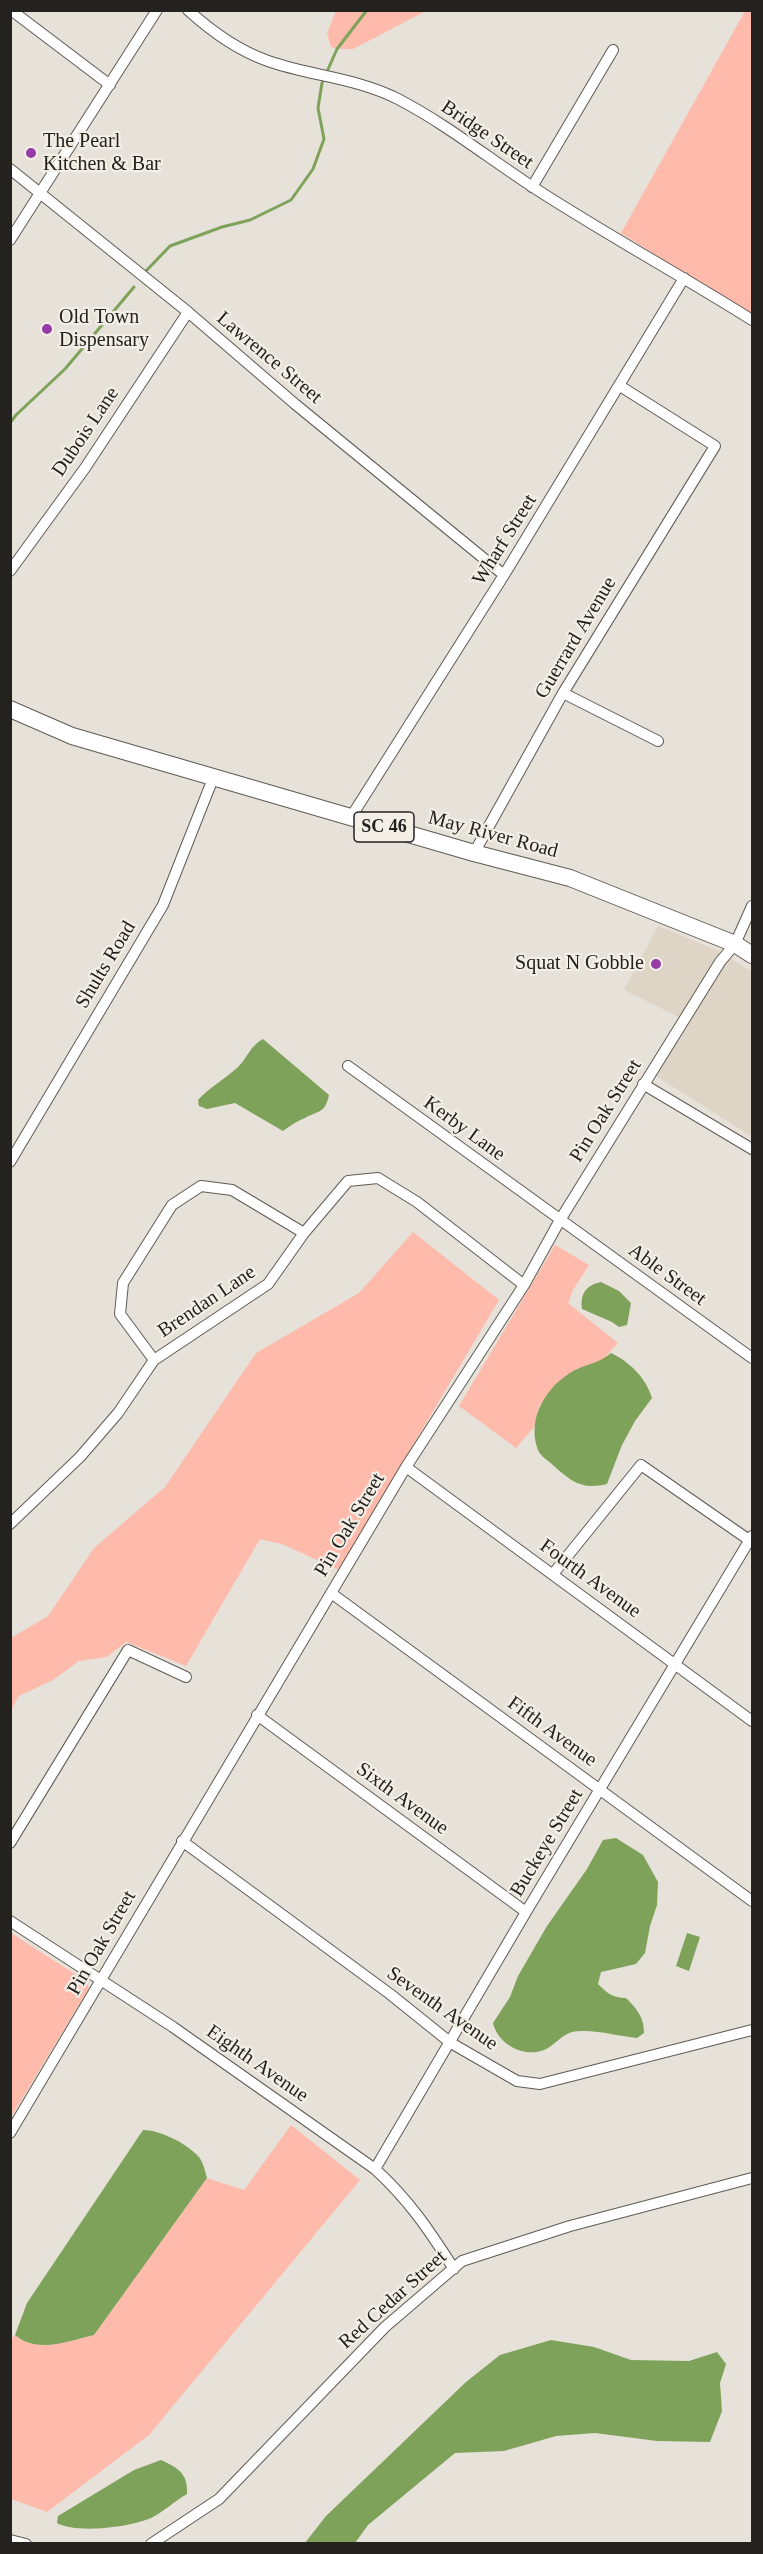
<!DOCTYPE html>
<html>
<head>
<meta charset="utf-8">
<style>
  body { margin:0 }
  #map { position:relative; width:763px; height:2554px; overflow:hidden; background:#e6e1d9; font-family:"Times New Roman",serif }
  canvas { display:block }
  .frame { position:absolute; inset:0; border:12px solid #24221f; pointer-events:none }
</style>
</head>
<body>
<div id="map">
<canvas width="763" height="2554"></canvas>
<div class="frame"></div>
</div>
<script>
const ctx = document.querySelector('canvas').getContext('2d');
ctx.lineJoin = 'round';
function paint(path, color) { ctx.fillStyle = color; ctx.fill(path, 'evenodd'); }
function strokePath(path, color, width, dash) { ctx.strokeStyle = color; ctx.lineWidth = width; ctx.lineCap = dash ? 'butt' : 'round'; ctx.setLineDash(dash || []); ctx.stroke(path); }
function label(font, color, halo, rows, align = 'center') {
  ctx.font = font + ' "Times New Roman",serif'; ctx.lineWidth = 4.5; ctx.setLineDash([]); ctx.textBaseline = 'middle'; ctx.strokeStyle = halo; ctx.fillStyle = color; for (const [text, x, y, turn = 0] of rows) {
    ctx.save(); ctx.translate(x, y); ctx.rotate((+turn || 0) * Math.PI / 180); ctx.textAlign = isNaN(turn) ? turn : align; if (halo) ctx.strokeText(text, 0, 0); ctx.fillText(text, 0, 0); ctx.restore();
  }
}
const built = new Path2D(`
  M 658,926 L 719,951 L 752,972 L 752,1137 L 656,1076 L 689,1022 L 624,990 Z`);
const green = new Path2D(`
  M 336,11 L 336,10 L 426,11 L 353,49 L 337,49 L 331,47 L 327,33 Z
  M 745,11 L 752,11 L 752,316 L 621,233 Z
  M 413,1232 L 499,1300 L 339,1570 L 282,1544 L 260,1539 L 186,1666 L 126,1642 L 107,1657 L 79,1661 L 53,1680 L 19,1696 L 11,1710 L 11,1638 L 48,1616 L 94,1548 L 165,1487 L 256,1353 L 359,1293 Z
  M 555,1245 L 589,1265 L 573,1290 L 568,1303 L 618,1343 L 600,1363 L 576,1369 L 539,1406 L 534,1427 L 516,1448 L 459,1406 Z
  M 11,1933 L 86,1981 L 89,1988 L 11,2117 Z
  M 291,2125 L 360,2180 L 149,2435 L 47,2512 L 11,2499 L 11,2339 L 15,2335 C 37,2354 69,2341 94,2335 L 207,2178 L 244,2190 Z`);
const water = new Path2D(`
  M 263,1039 L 329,1095 C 325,1113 320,1110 305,1118 C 297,1121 290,1126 283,1131 L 235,1103 L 207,1109 L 199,1106 L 198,1100 C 210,1087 225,1079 238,1067 C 248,1057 250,1046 263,1039 Z
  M 601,1282 L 619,1291 L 631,1303 L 627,1325 L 619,1327 L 612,1322 L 582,1309 C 580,1294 586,1285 601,1282 Z
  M 611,1353 C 630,1362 646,1378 652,1398 L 635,1421 L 622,1445 L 607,1484 C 582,1490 572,1482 554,1466 C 549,1461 540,1456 538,1450 C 526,1418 547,1385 575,1370 C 589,1363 598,1364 611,1353 Z
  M 616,1838 L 643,1855 L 658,1882 L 657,1905 L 650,1926 L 645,1953 L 636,1964 L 601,1972 L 598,1984 C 607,1993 613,1998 626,1998 C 637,2009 644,2017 644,2033 L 637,2038 C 618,2036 591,2028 572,2032 C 561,2035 554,2046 544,2050 C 523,2058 498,2044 493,2023 L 510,1997 L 518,1976 L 547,1926 L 587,1869 L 603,1840 Z
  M 687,1933 L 700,1937 L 689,1971 L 676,1966 Z
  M 143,2130 C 160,2130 186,2143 198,2156 C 203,2161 205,2171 207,2178 L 94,2335 C 69,2341 37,2354 15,2335 L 27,2303 Z
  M 551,2340 L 594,2347 L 631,2360 L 689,2361 L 717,2352 L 726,2364 L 720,2383 L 722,2411 L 710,2442 L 657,2441 L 595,2433 L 556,2436 L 504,2451 L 455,2453 L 368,2525 L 355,2543 L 305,2543 L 326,2516 L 466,2382 L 500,2355 Z
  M 161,2460 C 179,2468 188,2474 187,2494 C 175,2501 163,2512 151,2518 C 131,2527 76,2534 57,2523 L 58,2516 L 134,2470 Z`);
const stream = new Path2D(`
  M 145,272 L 170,246 L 222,227 L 250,220 L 291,200 L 313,169 L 324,139 L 318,108 L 322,83 L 337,49 L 367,10
  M 10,423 L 16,415 L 65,369 L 134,287`);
const minor = new Path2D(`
  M 11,10 L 110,85
  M 188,10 C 212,32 237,50 268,61 C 311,76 357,78 398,99 C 448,125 492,161 539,191 C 609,236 682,276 752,320
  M 10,169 L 188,312 L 295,404 L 504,575
  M 532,187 L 613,50
  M 10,240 L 157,10
  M 10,571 L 85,468 L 188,312
  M 563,693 L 658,741
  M 351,817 L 504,575 L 684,278
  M 474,853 L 563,693 L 715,446 L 620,386
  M 348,1066 L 752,1358
  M 643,1084 L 752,1149
  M 10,1162 L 163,905 L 214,776
  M 154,1360 L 120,1314 L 123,1283 L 172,1205 L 201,1186 L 232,1190 L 304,1233
  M 406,1467 L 752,1721
  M 10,1524 L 80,1457 L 118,1413 L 154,1360 L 268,1284 L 304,1233 L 348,1181 L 378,1178 L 417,1202 L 524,1285
  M 553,1574 L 641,1465 L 752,1542
  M 331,1593 L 752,1901
  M 257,1715 L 526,1912
  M 182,1841 L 390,1994 L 451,2043 L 517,2081 L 540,2084 L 752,2030
  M 10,1843 L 128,1650 L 186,1677
  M 10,1921 L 173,2027 L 375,2169 C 409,2200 429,2230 454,2269
  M 10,2133 L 406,1467 L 524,1285 L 560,1220 L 720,962 L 735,944 L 752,906
  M 375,2169 L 526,1912 L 752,1536
  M 10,2540 L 26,2544
  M 151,2544 L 219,2499 L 385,2327 L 462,2261 L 570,2226 L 752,2178`);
const primary = new Path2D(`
  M 10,709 L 72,736 L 474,853 L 570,878 L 735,944 L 752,955`);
const markers = [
  [31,153,6,"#953ca7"],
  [47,329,6,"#953ca7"],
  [656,964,6,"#953ca7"]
];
const shields = [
  [384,827,60]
];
const shieldNames = [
  ["SC 46",384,827]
];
const streetNames = [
  ["Bridge Street",487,135,34],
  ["Lawrence Street",269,358,40],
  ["Dubois Lane",86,432,-56],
  ["Wharf Street",505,540,-58],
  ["Guerrard Avenue",576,638,-59],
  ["May River Road",493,835,15],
  ["Shults Road",106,965,-59],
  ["Pin Oak Street",606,1111,-58],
  ["Kerby Lane",464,1129,36],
  ["Able Street",667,1275,36],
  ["Brendan Lane",207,1302,-34],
  ["Pin Oak Street",350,1525,-59],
  ["Fourth Avenue",590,1579,36],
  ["Fifth Avenue",552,1732,36],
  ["Sixth Avenue",402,1799,36],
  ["Buckeye Street",547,1843,-59],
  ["Pin Oak Street",102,1943,-60],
  ["Seventh Avenue",442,2009,35],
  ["Eighth Avenue",257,2064,35],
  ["Red Cedar Street",393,2300,-42]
];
const poiNames = [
  ["The Pearl",43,142],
  ["Kitchen & Bar",43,165],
  ["Old Town",59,318],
  ["Dispensary",59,341],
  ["Squat N Gobble",644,964,"right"]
];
paint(built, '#ded5c7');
paint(green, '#febbab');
paint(water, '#7fa25a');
strokePath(stream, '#7fa25a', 3);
strokePath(minor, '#5f5b54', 12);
strokePath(primary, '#5f5b54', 18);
strokePath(minor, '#fff', 10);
strokePath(primary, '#fff', 16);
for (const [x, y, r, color] of markers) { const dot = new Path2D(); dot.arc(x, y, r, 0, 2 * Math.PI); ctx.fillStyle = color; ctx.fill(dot); strokePath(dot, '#f3eee6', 2); }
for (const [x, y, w] of shields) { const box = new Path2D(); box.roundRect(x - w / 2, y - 15, w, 30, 4.5); ctx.fillStyle = '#f3eee6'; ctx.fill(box); strokePath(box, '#24221f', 1.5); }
label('bold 18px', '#24221f', null, shieldNames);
label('20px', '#24221f', '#f3eee6', streetNames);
label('20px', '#24221f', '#f3eee6', poiNames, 'left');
</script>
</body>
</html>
